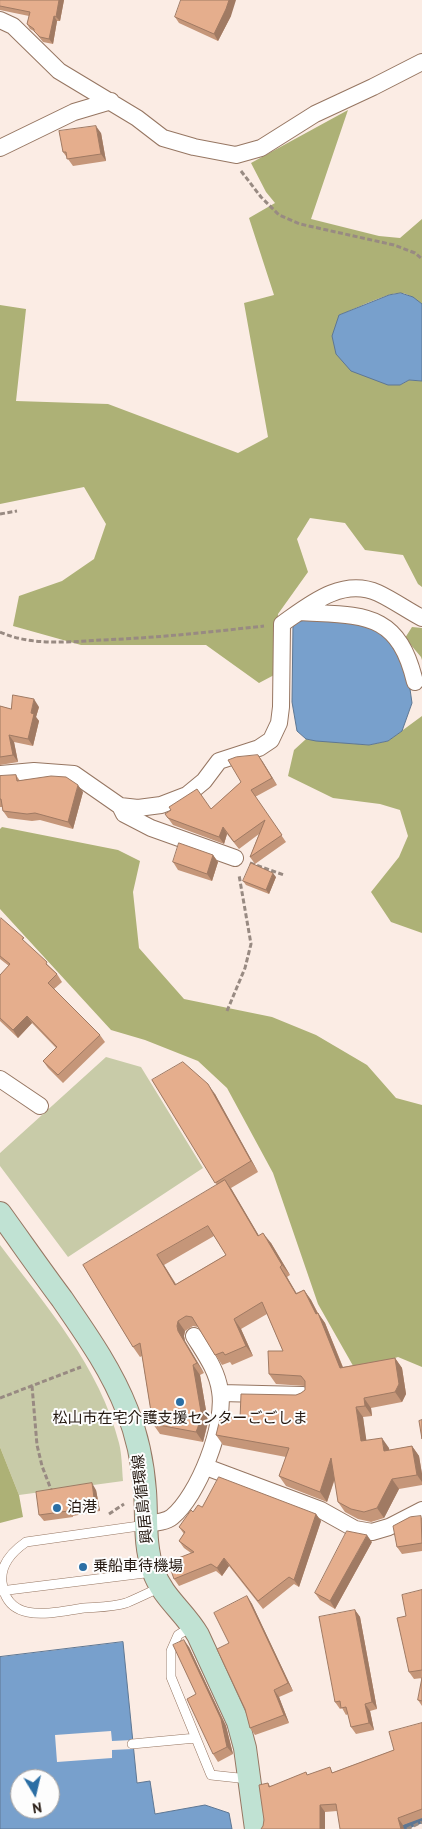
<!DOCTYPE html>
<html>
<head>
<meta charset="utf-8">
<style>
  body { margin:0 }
  #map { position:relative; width:422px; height:1829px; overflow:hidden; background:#fbece4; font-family:"PT Sans",sans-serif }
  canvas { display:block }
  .north { position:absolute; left:10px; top:1769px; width:50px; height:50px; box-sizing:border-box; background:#fdfdfd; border:1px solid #a6a19e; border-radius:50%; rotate:171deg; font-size:14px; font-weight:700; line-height:20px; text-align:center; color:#23170f }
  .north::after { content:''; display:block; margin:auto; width:18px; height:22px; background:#2b6ea4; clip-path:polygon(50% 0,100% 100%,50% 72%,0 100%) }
</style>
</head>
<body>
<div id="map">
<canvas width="422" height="1829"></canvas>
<div class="north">N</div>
</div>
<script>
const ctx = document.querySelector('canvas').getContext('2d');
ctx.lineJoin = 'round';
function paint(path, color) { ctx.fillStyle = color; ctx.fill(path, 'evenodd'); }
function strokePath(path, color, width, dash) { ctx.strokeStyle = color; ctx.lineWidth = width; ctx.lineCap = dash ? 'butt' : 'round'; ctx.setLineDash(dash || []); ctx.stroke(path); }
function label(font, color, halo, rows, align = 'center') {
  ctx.font = font + ' "PT Sans","Noto Sans JP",sans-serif'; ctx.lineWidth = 4; ctx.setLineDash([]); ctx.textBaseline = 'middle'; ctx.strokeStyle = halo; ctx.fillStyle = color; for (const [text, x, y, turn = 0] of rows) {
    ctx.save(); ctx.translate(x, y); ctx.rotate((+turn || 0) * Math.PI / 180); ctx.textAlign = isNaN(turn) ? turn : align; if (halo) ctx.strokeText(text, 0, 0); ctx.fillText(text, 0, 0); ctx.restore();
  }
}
const green = new Path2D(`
  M 106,1057 L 141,1067 L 203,1168 L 68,1257 L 0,1166 L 0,1153 Z
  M 0,1245 C 46,1306 100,1367 119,1443 C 122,1455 122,1469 123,1481 L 19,1495 L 0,1447 Z`);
const forest = new Path2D(`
  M 348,110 L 311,219 L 379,236 L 400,238 L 422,219 L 422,304 C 416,300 408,293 401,293 C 388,292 353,310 339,315 L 400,385 L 409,380 L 422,381 L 422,587 L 418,584 L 403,555 L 365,550 L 345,523 L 310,518 L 297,539 L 308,572 L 278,614 L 276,674 L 259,683 L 206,645 L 81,645 L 13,626 L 19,596 L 62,581 L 94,559 L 106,524 L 84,487 L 0,504 L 0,305 L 26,309 L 16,401 L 108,404 L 238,453 L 268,437 L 244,303 L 274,295 L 249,218 L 275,203 L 266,192 L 251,163 Z
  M 412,627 L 422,628 L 422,660 L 421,657 L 405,638 Z
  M 422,716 L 422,933 L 391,922 L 371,892 L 399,857 L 408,836 L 400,810 L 380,804 L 333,798 L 288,776 L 294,750 L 306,739 L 369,745 L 388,741 Z
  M 2,827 L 118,850 L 140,861 L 133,892 L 139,948 L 184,999 L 272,1017 L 316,1035 L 367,1065 L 396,1098 L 422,1105 L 422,1367 L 398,1357 L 356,1371 L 318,1304 L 273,1173 L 227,1088 L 198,1061 L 145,1040 L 111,1030 L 0,909 L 0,829 Z
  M 0,1447 L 19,1495 L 23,1517 L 0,1523 Z`);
const water = new Path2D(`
  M 401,293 L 413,297 L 422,304 L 422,381 L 409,380 L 400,385 L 388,385 L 351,371 L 336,354 L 332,336 L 339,315 L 389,295 Z
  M 305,620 L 367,624 L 385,637 L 400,658 L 409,682 L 412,703 L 402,731 L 388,741 L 369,745 L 316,741 L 306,739 L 297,731 L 292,702 L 293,625 Z
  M 123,1642 L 137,1783 L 150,1781 L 155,1814 L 205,1805 L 229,1813 L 232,1829 L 0,1829 L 0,1657 ZM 20,1779 L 50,1779 L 50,1809 L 20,1809 Z`);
const pier = new Path2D(`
  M 111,1731 L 112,1741 L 132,1740 L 133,1749 L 112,1750 L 112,1758 L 57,1762 L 55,1735 Z`);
const stream = new Path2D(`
  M 400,1829 L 422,1820`);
const path = new Path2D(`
  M 241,171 L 261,197 L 279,215 L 300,224 L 394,245 L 415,253 L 422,259
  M 0,514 L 17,511
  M 0,632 C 31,646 68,642 101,640 C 156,638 210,632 264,626
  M 250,863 L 284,875
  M 227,1011 L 245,968 L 251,944 L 239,875
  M 32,1386 L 37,1445 L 42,1466 L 52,1492
  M 0,1398 L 81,1367
  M 109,1514 L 124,1504
  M 407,1829 L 422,1822`);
const lane = new Path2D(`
  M 146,1525 L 26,1542 C 13,1551 0,1564 2,1582 C 7,1626 54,1612 84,1608 C 97,1607 114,1607 126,1603 C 138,1598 150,1592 161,1587
  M 0,1591 L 153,1572
  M 191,1627 L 178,1635 L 171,1651 L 171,1677 L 211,1775 L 248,1779
  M 132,1744 L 196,1738`);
const street = new Path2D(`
  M 0,20 L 13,26 L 59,71 L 137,118 L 163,138 L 194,147 L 236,155 L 261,148 L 315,114 L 373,87 L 422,62
  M 0,148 L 74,112 L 111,101
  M 300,612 C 362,616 398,610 415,682
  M 0,774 L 34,771 L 74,774 L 120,806 L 138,808 L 161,805 L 187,795 L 204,781 L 219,761 L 259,748 L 271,740 L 279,723 L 281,707 L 282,624 C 309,605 342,577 378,593 C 393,600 407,610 422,618
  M 120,806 L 124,814 L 151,828 L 235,858
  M 0,1079 L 40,1106
  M 221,1393 L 303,1395
  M 206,1467 L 321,1510 L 355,1529 L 372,1532 L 389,1527 L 422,1510
  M 146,1524 C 154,1523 166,1522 172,1517 C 198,1496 226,1425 220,1391 C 217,1370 205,1354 194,1336`);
const secondary = new Path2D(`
  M 0,1213 C 21,1242 41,1271 62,1299 C 86,1334 111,1369 127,1410 C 137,1435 143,1464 145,1491 C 147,1517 144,1545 153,1570 C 162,1597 184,1611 198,1635 L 238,1722 L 245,1748 L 256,1829`);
const wall = new Path2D(`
  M 0,0 L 64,0 L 60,21 L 57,21 L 53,44 L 43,42 L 34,31 L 30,29 L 27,24 L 29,16 L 0,10 Z
  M 231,16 L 218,41 L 179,23 L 175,17 Z
  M 101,133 L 106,161 L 73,166 L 63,152 Z
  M 0,706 L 11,709 L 39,707 L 36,717 L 39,721 L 33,746 L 14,742 L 18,762 L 0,765 Z
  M 258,755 L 277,785 L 255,797 L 286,842 L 255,864 L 250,857 L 259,834 L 239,849 L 227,834 L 224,844 L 173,825 L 165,814 L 211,809 L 241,782 Z
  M 16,775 L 20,781 L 83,792 L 73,829 L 40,820 L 32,821 L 8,818 L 3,811 L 2,807 L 0,807 L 0,776 Z
  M 213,855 L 218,862 L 212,881 L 178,870 L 173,862 Z
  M 276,877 L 269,894 L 246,885 L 243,881 Z
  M 0,919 L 28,945 L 57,974 L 62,982 L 54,989 L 100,1035 L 105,1042 L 63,1083 L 48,1068 L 43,1061 L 56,1048 L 32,1023 L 18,1038 L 0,1021 L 0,975 L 9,966 L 0,959 Z
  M 152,1080 L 215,1094 L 258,1172 L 231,1188 L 259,1236 L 271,1243 L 290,1275 L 287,1277 L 296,1293 L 304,1290 L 311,1300 L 318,1313 L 325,1323 L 343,1367 L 395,1358 L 402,1368 L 406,1394 L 402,1402 L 371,1408 L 372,1416 L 363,1417 L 366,1441 L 389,1448 L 389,1450 L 412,1446 L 419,1456 L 422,1474 L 422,1485 L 399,1489 L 384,1518 L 371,1522 L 358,1519 L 345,1512 L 338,1502 L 335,1479 L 327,1502 L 286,1486 L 279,1476 L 286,1457 L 223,1445 L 216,1435 L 240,1419 L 296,1395 L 301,1393 L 305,1390 L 305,1386 L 276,1384 L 269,1374 L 283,1351 L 267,1314 L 241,1329 L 253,1356 L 232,1365 L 230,1362 L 222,1365 L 198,1327 L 193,1326 L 185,1331 L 184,1336 L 185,1341 L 204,1373 L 200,1375 L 208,1422 L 203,1442 L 160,1434 L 153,1424 L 142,1356 L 140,1357 L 133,1347 L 83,1265 L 217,1185 ZM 214,1236 L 226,1255 L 176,1284 L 164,1265 Z
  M 96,1490 L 100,1511 L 73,1516 L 73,1517 L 44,1521 L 39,1515 Z
  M 202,1507 L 316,1514 L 321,1521 L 299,1587 L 294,1584 L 263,1609 L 229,1566 L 222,1576 L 216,1571 L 179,1586 L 174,1579 L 191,1553 L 184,1548 L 179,1541 L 184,1534 L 179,1527 L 193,1512 Z
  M 422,1517 L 422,1551 L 402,1554 L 397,1547 Z
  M 372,1542 L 335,1609 L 320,1600 L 315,1593 Z
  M 422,1590 L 422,1706 L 418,1700 L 422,1678 L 414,1679 L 409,1672 L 406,1616 Z
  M 247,1596 L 252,1604 L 293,1691 L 279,1697 L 289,1723 L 255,1735 L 250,1728 L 229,1643 Z
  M 355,1610 L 360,1617 L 377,1709 L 370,1711 L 374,1730 L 356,1734 L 351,1727 L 348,1714 L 346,1715 L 342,1708 L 340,1709 L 335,1702 Z
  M 189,1647 L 226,1726 L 233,1754 L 218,1762 L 213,1754 L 196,1694 Z
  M 422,1723 L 422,1818 L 403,1825 L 337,1811 L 325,1812 L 325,1829 L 261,1829 L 263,1826 L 268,1783 L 270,1786 L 334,1772 L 394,1750 Z`);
const shadedWall = new Path2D(`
  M 59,0 L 64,0 L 60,21 L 56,17 Z
  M 229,0 L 236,0 L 231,16 L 218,41 L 214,34 Z
  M 54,16 L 57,21 L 53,44 L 49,39 Z
  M 96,126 L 101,133 L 106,161 L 101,154 Z
  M 34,699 L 39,707 L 36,717 L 39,721 L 33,746 L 28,739 L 31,713 Z
  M 9,735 L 14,742 L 18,762 L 13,755 Z
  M 258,755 L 263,762 L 277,785 L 272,778 Z
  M 78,785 L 83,792 L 73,829 L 68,822 Z
  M 223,827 L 227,834 L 224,844 L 219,837 Z
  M 213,855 L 218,862 L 212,881 L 207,874 Z
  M 273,873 L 276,877 L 269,894 L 266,890 Z
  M 27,1016 L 32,1023 L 18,1038 L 13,1030 Z
  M 208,1084 L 215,1094 L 258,1172 L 251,1161 Z
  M 225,1180 L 232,1190 L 265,1246 L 258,1236 Z
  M 263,1233 L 271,1243 L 290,1275 L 282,1265 Z
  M 157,1255 L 164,1265 L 182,1295 L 175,1285 Z
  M 280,1267 L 287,1277 L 303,1304 L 296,1294 Z
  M 304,1290 L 311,1300 L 319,1316 L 318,1313 L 325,1323 L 347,1378 L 340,1368 L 316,1314 Z
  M 234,1319 L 241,1329 L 253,1356 L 246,1346 Z
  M 178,1321 L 185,1331 L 184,1336 L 185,1341 L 204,1373 L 197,1363 L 178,1331 L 177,1326 Z
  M 395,1358 L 402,1368 L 406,1394 L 402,1402 L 395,1392 Z
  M 193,1365 L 200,1375 L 208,1422 L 203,1442 L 196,1432 Z
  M 364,1398 L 371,1408 L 372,1416 L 365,1406 Z
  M 356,1407 L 363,1417 L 368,1451 L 361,1441 Z
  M 382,1438 L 389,1448 L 391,1461 L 384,1451 Z
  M 412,1446 L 419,1456 L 422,1474 L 422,1482 L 417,1475 Z
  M 331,1458 L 338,1468 L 327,1502 L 320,1492 Z
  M 392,1479 L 399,1489 L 384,1518 L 377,1508 Z
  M 92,1483 L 96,1490 L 100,1511 L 95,1505 Z
  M 316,1514 L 321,1521 L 299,1587 L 294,1580 Z
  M 367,1535 L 372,1542 L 335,1609 L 330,1601 Z
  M 224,1558 L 229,1566 L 222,1576 L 217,1568 Z
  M 247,1596 L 252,1604 L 293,1691 L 288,1683 Z
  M 355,1610 L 360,1617 L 377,1709 L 372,1702 Z
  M 184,1640 L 189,1647 L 226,1726 L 233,1754 L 227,1747 Z
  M 274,1690 L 279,1697 L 289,1723 L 284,1715 Z
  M 365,1704 L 370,1711 L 374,1730 L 369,1723 Z
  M 320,1805 L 325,1812 L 325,1829 L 320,1829 Z
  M 398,1818 L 403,1825 L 404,1829 L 401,1829 Z`);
const building = new Path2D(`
  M 0,0 L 59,0 L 56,17 L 54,16 L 49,39 L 40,37 L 34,31 L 34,29 L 27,24 L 30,12 L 0,6 Z
  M 181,0 L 229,0 L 226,9 L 214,34 L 175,17 Z
  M 96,126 L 101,154 L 67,159 L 66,152 L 63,152 L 59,131 Z
  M 13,695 L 34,699 L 31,713 L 34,714 L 28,739 L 9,735 L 13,755 L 0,757 L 0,706 L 11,709 Z
  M 258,755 L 272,778 L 251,790 L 282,835 L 250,857 L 265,820 L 234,842 L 223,827 L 219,837 L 168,818 L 165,814 L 171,810 L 169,807 L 197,789 L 211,809 L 241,782 L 228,760 L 236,757 Z
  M 16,775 L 17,781 L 51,776 L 66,777 L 78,785 L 68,822 L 35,813 L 27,814 L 3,811 L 1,799 L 0,799 L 0,776 Z
  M 179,843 L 213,855 L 207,874 L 173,862 Z
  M 251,863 L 273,873 L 266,890 L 243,881 Z
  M 1,918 L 24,938 L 22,939 L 47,962 L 46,964 L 57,974 L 48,983 L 100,1035 L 58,1075 L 43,1061 L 57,1047 L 27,1016 L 13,1030 L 0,1018 L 0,975 L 10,964 L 0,956 L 0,919 Z
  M 183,1062 L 208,1084 L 251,1161 L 215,1183 L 152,1080 Z
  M 225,1180 L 258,1236 L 263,1233 L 282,1265 L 280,1267 L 296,1294 L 304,1290 L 316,1314 L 318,1313 L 340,1368 L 395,1358 L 399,1384 L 395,1392 L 364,1398 L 365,1406 L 356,1407 L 361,1441 L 382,1438 L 384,1451 L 412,1446 L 417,1475 L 392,1479 L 377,1508 L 364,1512 L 351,1509 L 338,1502 L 331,1458 L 320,1492 L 279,1476 L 289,1448 L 216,1435 L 221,1415 L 240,1419 L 241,1394 L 296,1395 L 301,1393 L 305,1390 L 305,1381 L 301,1376 L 269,1374 L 268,1351 L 283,1351 L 262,1302 L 234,1319 L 246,1346 L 225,1355 L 223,1352 L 215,1355 L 192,1317 L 186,1316 L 178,1321 L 177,1326 L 178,1331 L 197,1363 L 193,1365 L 201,1412 L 198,1427 L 196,1432 L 153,1424 L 140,1343 L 133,1347 L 83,1265 ZM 208,1226 L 226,1255 L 175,1285 L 157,1255 Z
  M 422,1420 L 422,1439 L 419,1421 Z
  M 219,1477 L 316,1514 L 294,1580 L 289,1577 L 258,1601 L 224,1558 L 217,1568 L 211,1564 L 174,1579 L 168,1562 L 194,1552 L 179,1541 L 185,1532 L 179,1527 L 191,1510 L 193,1512 L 198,1505 L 202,1507 Z
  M 92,1483 L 95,1505 L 68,1509 L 68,1511 L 39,1515 L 36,1492 Z
  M 421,1516 L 422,1543 L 397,1547 L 393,1526 L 410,1517 Z
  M 347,1531 L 367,1535 L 330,1601 L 315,1593 Z
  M 422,1590 L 422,1670 L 409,1672 L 397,1618 L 406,1616 L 402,1595 Z
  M 247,1596 L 288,1683 L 274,1690 L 284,1715 L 250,1728 L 245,1709 L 217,1649 L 229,1643 L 214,1613 Z
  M 355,1610 L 372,1702 L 365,1704 L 369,1723 L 351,1727 L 346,1707 L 341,1708 L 340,1701 L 335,1702 L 319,1617 Z
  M 184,1640 L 221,1719 L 227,1747 L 213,1754 L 187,1699 L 196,1694 L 173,1645 Z
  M 422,1678 L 422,1701 L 418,1700 Z
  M 422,1723 L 422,1809 L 398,1818 L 401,1829 L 340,1829 L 336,1804 L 320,1805 L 320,1829 L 261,1829 L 263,1826 L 264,1820 L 259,1785 L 268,1783 L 269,1787 L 306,1772 L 307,1775 L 330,1767 L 332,1773 L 394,1750 L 389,1732 Z`);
const markers = [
  [180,1402,5,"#2b6ea4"],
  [57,1508,5,"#2b6ea4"],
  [83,1567,5,"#2b6ea4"]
];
const poiNames = [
  ["松山市在宅介護支援センターごごしま",180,1419,"center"],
  ["泊港",67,1508],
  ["乗船車待機場",93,1567]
];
const streetNames = [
  ["興居島循環線",143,1499,-96]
];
paint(green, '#c8cba8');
paint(forest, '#adb176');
paint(water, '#78a0cc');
strokePath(water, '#5e7793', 1);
paint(pier, '#fbece4');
strokePath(stream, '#5e7793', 6);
strokePath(lane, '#967662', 10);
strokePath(street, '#967662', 18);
strokePath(secondary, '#967662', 24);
strokePath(path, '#988a82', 3, [5, 2.5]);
strokePath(lane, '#fff', 9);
strokePath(street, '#fff', 16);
strokePath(secondary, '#c0e2d3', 22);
paint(wall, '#c59679');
paint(shadedWall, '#a07a63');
paint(building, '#e5ae8d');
strokePath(building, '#a07a63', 1);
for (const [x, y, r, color] of markers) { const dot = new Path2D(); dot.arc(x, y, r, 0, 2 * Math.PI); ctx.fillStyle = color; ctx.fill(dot); strokePath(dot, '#fdfdfd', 2); }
label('15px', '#23170f', '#fdfdfd', poiNames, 'left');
label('15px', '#23170f', '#fdfdfd', streetNames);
</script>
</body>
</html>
